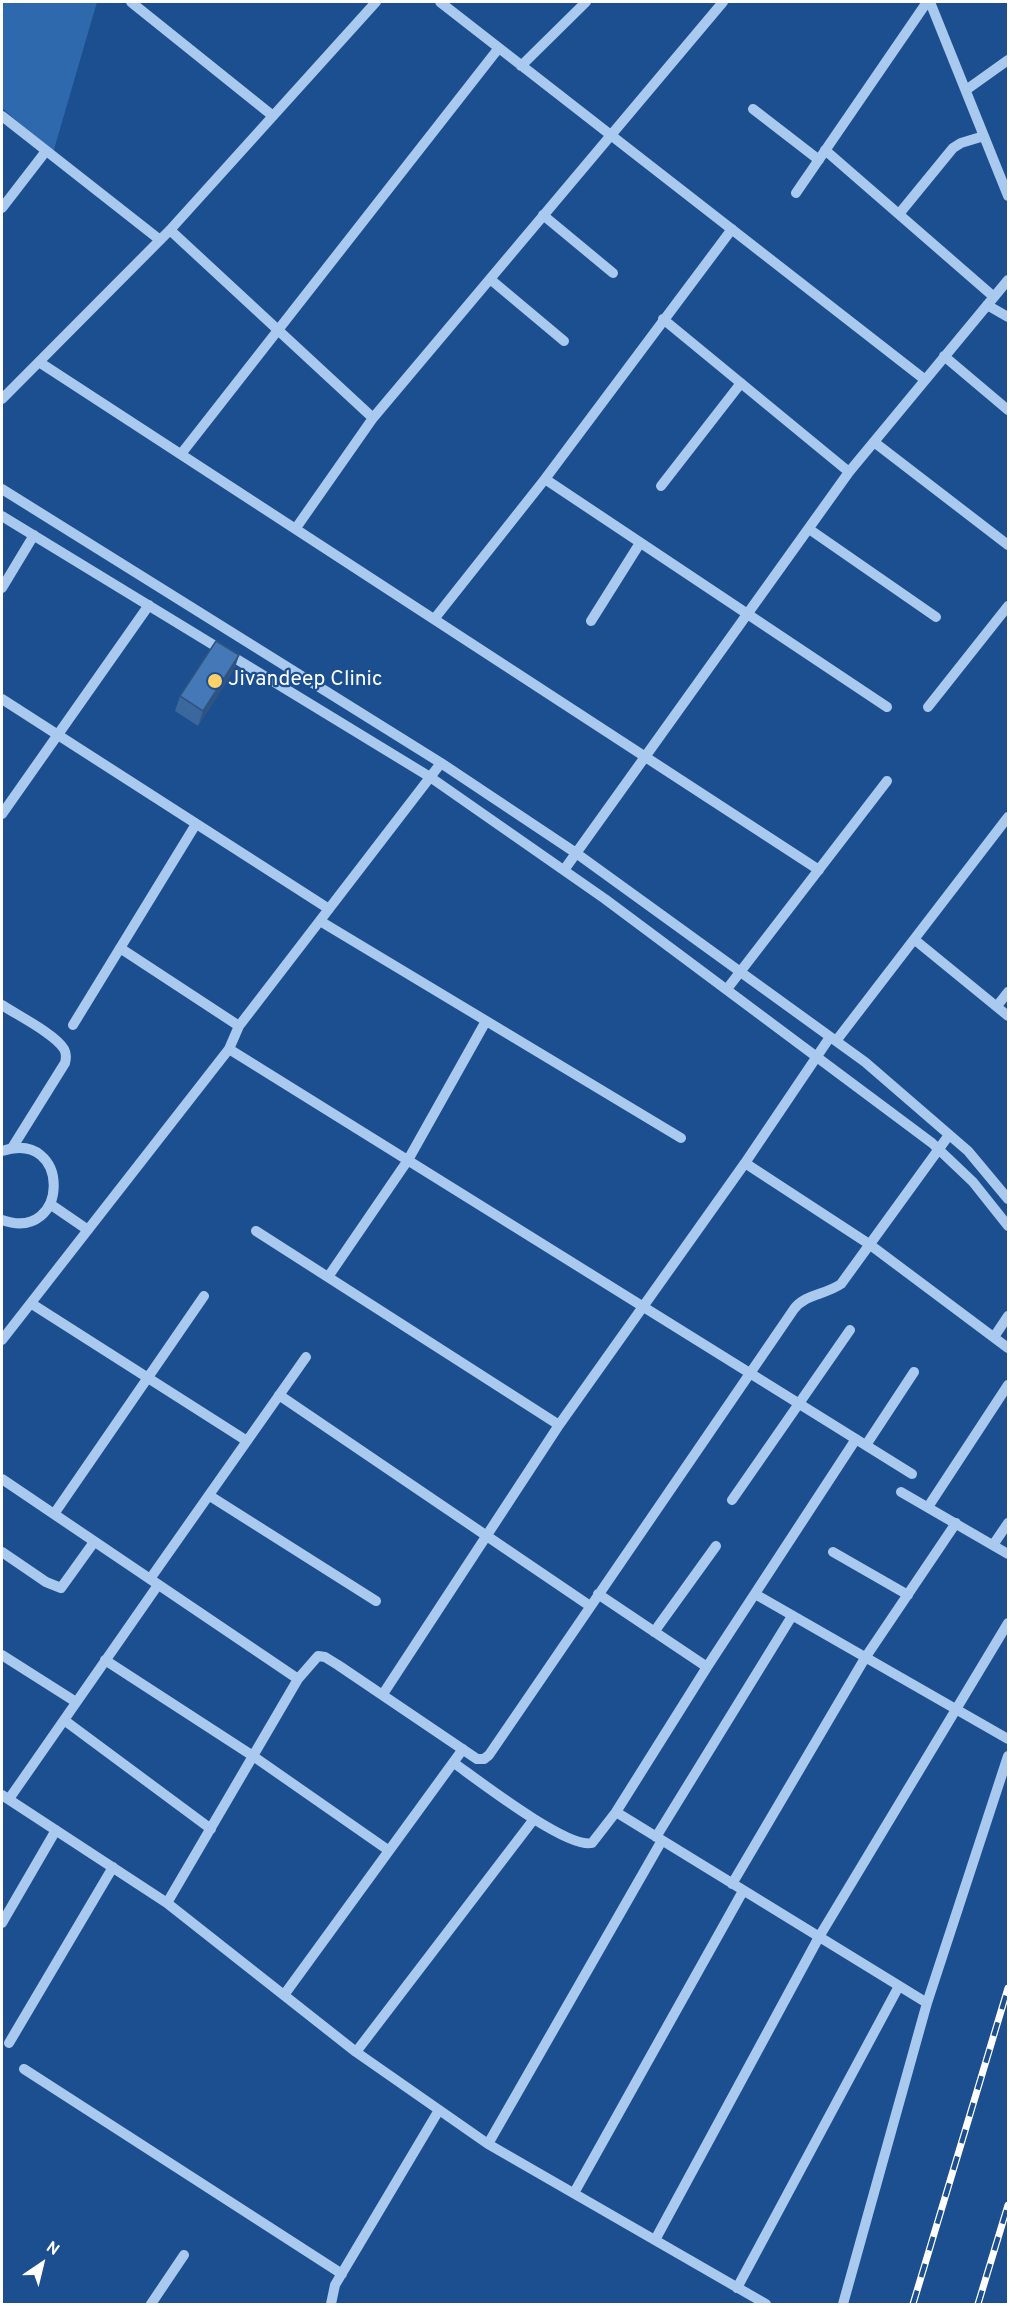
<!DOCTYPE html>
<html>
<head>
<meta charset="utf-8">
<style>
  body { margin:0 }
  #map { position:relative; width:1010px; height:2306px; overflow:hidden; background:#1b4f8f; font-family:Overpass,sans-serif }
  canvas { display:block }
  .frame { position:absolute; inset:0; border:3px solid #fff; pointer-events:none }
  .north { position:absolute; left:12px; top:2234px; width:60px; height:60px; -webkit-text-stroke:4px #1b4f8f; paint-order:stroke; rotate:35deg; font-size:16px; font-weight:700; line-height:24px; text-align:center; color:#fff }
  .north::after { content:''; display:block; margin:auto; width:21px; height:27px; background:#fff; clip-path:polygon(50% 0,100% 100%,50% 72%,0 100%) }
</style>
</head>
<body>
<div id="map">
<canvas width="1010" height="2306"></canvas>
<div class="frame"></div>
<div class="north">N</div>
</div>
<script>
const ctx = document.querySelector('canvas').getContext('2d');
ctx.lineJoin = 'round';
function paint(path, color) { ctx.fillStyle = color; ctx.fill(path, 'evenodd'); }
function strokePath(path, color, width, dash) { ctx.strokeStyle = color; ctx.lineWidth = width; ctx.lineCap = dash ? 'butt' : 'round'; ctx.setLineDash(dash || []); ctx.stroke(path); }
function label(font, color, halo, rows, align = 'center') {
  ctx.font = font + ' Overpass,sans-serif'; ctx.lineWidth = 4.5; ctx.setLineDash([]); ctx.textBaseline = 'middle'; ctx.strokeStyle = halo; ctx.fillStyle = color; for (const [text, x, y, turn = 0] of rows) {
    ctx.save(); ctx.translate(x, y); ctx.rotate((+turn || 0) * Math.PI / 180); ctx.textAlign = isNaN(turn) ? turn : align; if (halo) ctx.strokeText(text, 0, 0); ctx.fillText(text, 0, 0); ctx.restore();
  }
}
const green = new Path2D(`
  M 2,2 L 97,2 L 53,153 L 2,108 Z`);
const minor = new Path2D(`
  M 131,2 L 273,116
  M 440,2 L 924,379
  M 930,2 L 1008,196
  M 521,66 L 586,2
  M 966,90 L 1008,60
  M 753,109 L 819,160
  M 2,116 L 160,240
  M 825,150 L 994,297
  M 796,193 L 927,2
  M 2,208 L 46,151
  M 899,214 L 953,148 L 961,143 L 984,136
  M 543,215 L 613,273
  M 170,230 L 373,418
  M 490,279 L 564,341
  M 987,305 L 1008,317
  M 663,319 L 849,472
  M 944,356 L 1008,410
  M 39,362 L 819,870
  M 2,399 L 170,230 L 376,2
  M 874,442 L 1008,545
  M 181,454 L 498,49
  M 545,479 L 887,707
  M 661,486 L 741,383
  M 2,489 L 441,763 L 576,853 L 865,1062 L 968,1151 L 1008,1199
  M 2,516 L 430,777 L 605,899 L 932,1143 L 973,1182 L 1008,1226
  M 296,528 L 373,418 L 723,2
  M 809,529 L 936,617
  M 2,588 L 34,535
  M 435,618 L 545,479 L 732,229
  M 591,621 L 640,543
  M 2,699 L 329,909
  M 928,707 L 1008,606
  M 2,814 L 149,605
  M 564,870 L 849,472 L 1008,280
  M 320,921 L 681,1138
  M 915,940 L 1008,1016
  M 120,948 L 239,1026
  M 727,989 L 887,781
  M 2,1005 C 17,1015 55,1034 64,1049 C 67,1054 66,1059 65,1063 L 12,1148
  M 997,1006 L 1008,992
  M 73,1025 L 196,824
  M 836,1041 L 1008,817
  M 229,1049 L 912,1474
  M 2,1151 C 72,1128 70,1244 2,1220
  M 745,1163 L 869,1244 L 1008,1348
  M 50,1204 L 88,1230
  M 256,1231 L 559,1425
  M 328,1277 L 408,1160 L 486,1021
  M 32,1304 L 247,1441
  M 994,1337 L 1008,1316
  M 2,1340 L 229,1049 L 239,1026 L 441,763
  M 279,1395 L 590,1606
  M 866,1445 L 914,1372
  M 2,1479 L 298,1679
  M 901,1492 L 1008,1554
  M 210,1496 L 376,1601
  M 732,1500 L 850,1330
  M 928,1507 L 1008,1385
  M 54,1514 L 204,1296
  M 993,1545 L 1008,1523
  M 2,1552 L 46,1582 L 61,1588 L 94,1542
  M 833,1552 L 908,1595
  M 150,1579 L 306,1357
  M 598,1594 L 707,1667
  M 755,1594 L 1008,1739
  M 654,1632 L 716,1546
  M 2,1655 L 76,1702
  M 105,1660 L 253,1756 L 388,1850
  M 383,1694 L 559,1425 L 745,1163 L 830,1037
  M 64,1720 L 211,1829
  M 454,1763 C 478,1780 567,1849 592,1843 L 616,1812 L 707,1667 L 856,1439
  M 2,1795 L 167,1903 L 356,2052 L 488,2144 L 766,2304
  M 9,1799 L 158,1585
  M 616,1812 L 927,2003
  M 656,1837 L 792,1616
  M 732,1884 L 865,1658 L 956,1523
  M 167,1903 L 298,1679 L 318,1656 L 325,1657 L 338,1665 L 477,1759 L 484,1759 L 489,1755 L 794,1309 C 805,1294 825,1295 841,1284 L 949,1135
  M 2,1923 L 56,1830
  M 284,1995 L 463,1749
  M 9,2043 L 113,1867
  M 356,2052 L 534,1819
  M 24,2069 L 342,2274
  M 488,2144 L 661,1842
  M 574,2193 L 743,1891
  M 655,2240 L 819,1937 L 1008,1623
  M 737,2288 L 899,1986
  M 151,2304 L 184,2255
  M 331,2304 L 335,2285 L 439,2110
  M 843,2304 L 927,2003 L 1008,1756`);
const rail = new Path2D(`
  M 913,2304 L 1008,1988
  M 978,2304 L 1008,2205`);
const wall = new Path2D(`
  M 239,655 L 234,670 L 198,726 L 175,711 L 180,696 Z`);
const shadedWall = new Path2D(`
  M 239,655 L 234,670 L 198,726 L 203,711 Z`);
const building = new Path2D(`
  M 216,641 L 239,655 L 203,711 L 180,696 Z`);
const markers = [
  [215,681,8,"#ffd166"]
];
const poiNames = [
  ["Jivandeep Clinic",228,681]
];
paint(green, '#2e69ad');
strokePath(minor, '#a9c9ee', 10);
strokePath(rail, '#fff', 7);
strokePath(rail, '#1b4f8f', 4.5, [14]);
paint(wall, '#3a679d');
paint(shadedWall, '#305480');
paint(building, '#4478b7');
strokePath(building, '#305480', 1.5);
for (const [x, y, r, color] of markers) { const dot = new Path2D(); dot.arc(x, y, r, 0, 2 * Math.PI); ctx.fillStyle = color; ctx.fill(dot); strokePath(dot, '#1b4f8f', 2); }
label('21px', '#fff', '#1b4f8f', poiNames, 'left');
</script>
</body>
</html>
